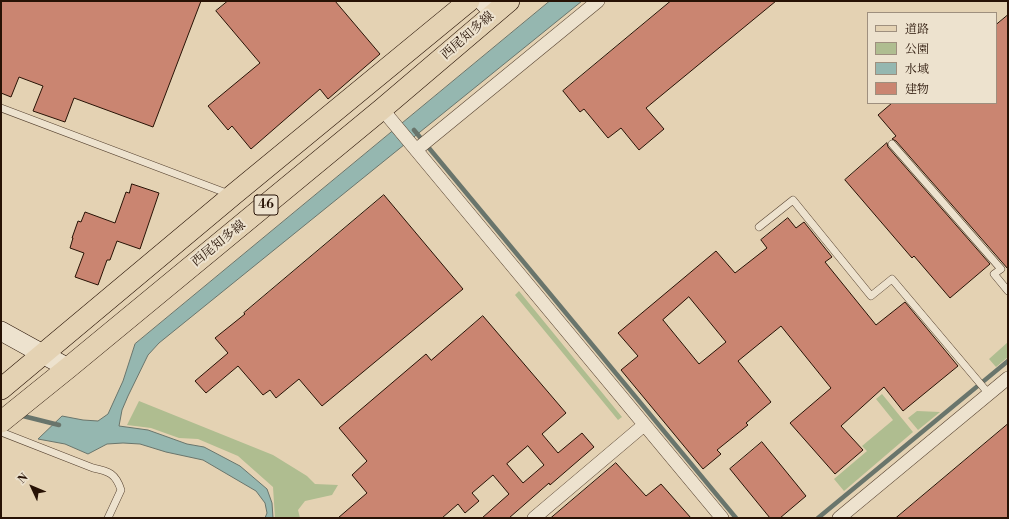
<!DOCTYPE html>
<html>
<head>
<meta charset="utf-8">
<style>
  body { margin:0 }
  #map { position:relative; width:1009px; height:519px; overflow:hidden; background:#e4d2b3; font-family:"Libre Bodoni","Noto Serif JP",serif }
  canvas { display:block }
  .frame { position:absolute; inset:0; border:2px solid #271205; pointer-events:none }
  .legend { position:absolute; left:867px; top:12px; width:130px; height:92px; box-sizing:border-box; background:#ede2ce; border:1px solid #9e8f7e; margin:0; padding:5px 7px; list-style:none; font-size:12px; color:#271205 }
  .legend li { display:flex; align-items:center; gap:8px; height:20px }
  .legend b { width:20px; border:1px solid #9e8f7e }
  .north { position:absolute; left:12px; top:467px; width:40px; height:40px; -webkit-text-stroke:3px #ede2ce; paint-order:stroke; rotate:314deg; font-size:11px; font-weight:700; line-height:16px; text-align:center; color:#271205 }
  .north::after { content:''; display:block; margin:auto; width:14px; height:18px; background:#271205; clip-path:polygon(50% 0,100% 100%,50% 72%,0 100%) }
</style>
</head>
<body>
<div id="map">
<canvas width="1009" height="519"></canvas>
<div class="frame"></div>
<ul class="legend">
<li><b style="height:5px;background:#e4d2b3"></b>道路</li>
<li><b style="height:11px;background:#afbd90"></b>公園</li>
<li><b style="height:11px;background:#95b7b0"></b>水域</li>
<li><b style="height:11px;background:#ca8571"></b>建物</li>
</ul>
<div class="north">N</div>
</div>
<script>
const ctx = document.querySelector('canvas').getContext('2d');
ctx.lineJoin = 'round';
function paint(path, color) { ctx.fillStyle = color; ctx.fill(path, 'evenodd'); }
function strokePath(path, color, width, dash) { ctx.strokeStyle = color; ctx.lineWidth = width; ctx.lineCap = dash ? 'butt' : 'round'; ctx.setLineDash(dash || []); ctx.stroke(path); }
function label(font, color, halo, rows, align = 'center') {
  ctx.font = font + ' "Libre Bodoni","Noto Serif JP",serif'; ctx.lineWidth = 4; ctx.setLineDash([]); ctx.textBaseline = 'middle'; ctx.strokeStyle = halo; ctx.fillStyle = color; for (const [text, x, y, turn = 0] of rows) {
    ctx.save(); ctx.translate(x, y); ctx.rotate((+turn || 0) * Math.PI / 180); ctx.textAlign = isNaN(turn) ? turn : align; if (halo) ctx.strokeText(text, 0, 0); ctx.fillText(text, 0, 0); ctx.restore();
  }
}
const green = new Path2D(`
  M 519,291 L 622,417 L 618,420 L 515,295 Z
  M 1008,342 L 1008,357 L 996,367 L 989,359 Z
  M 882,394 L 913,432 L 844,491 L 834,479 L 867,451 L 862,446 L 893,420 L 876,399 Z
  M 139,401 L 273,455 L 307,476 L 315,484 L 338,485 L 332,495 L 305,501 L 298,510 L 300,518 L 287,518 L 286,517 L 283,518 L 275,518 L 273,487 L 238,456 L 198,439 L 179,438 L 151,428 L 127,425 Z
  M 917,411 L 940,412 L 918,430 L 908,418 Z`);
const water = new Path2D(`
  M 550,1 L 582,1 L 159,343 L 148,355 L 128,396 L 122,410 L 119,426 L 148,430 L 187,444 L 204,447 L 240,466 L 267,489 L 272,503 L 273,518 L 265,518 L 267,513 L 265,503 L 256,491 L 203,460 L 166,452 L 140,444 L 123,443 L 107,444 L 88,454 L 65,444 L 38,439 L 62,416 L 83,420 L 98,421 L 108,414 L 123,381 L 135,344 Z`);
const stream = new Path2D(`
  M 414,130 L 736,518
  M 19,415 L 59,425
  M 818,518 L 1008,361`);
const building = new Path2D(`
  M 1,1 L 201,1 L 153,127 L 74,98 L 65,122 L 33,111 L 43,86 L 19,77 L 11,97 L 1,93 Z
  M 228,1 L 335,1 L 380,54 L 328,99 L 320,89 L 251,149 L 232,126 L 228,130 L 208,106 L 260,63 L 216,11 Z
  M 671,1 L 776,1 L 646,108 L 664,129 L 639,150 L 621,128 L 608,138 L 584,109 L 580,112 L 563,91 Z
  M 1008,15 L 1008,269 L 896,141 L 892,139 L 896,136 L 878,115 L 892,103 L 996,103 L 996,25 Z
  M 887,143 L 888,147 L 990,264 L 950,298 L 914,256 L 912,258 L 845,180 Z
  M 132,184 L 159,193 L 140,249 L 117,241 L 110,260 L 107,260 L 98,285 L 75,277 L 84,253 L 70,248 L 73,238 L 72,238 L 78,221 L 81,222 L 85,212 L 115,223 L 126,192 L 129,193 Z
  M 384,195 L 463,289 L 322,406 L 299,379 L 276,398 L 270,390 L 263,395 L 238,366 L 206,393 L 195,381 L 228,353 L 215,338 L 245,314 L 244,313 Z
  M 788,218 L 796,228 L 804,222 L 832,257 L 825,262 L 876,325 L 905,302 L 958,366 L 903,411 L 884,387 L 841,426 L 863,450 L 835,474 L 790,423 L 831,388 L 781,326 L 738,361 L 771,402 L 746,423 L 748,425 L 717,450 L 721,454 L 703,469 L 621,370 L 638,356 L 618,333 L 716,251 L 735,273 L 767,248 L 761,240 ZM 689,297 L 726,342 L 699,364 L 663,320 Z
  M 483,316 L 566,413 L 542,434 L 558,453 L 582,433 L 594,447 L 550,485 L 549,483 L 509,518 L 482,518 L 509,494 L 493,475 L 472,493 L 479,501 L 465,513 L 458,504 L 442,518 L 338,518 L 367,493 L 352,475 L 367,461 L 339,428 L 426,354 L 431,360 ZM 528,446 L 544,465 L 523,483 L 507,464 Z
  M 1008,424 L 1008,518 L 896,518 Z
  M 762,442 L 806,496 L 780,518 L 770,518 L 730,469 Z
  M 616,463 L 646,496 L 661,484 L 691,518 L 551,518 Z`);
const lane = new Path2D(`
  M 1,108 L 229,194
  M 892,144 L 1001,269 L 994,274 L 1008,291
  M 759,227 L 793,200 L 871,296 L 892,279 L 989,394
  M 1,432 L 93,468 C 109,471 116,474 121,490 L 108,518`);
const street = new Path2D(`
  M 382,109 L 722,518
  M 416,150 L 598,1
  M 534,518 L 644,425
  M 839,518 L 1008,378`);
const secondary = new Path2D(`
  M 483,1 L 494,13
  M 1,331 L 68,368`);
const primary = new Path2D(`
  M 1,389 L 233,195 L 469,1
  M 1,422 L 68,368 L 382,109 L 509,1`);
const shields = [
  [266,205,24]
];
const shieldNames = [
  ["46",266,205]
];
const streetNames = [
  ["西尾知多線",468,36,-41],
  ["西尾知多線",219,244,-39]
];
paint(green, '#afbd90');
paint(water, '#95b7b0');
strokePath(water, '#69756c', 1);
strokePath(stream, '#69756c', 4.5);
paint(building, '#ca8571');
strokePath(building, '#271205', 1);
strokePath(lane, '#564230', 8);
strokePath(street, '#564230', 14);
strokePath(secondary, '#271205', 20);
strokePath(primary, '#271205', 22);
strokePath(lane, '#ede2ce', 7);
strokePath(street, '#ede2ce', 13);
strokePath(secondary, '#ede2ce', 19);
strokePath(primary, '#e4d2b3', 21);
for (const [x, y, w] of shields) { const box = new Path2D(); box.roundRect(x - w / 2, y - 10, w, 20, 3); ctx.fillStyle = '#ede2ce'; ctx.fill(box); strokePath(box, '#271205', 1); }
label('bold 12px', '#271205', null, shieldNames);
label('13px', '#271205', '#ede2ce', streetNames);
</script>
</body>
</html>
